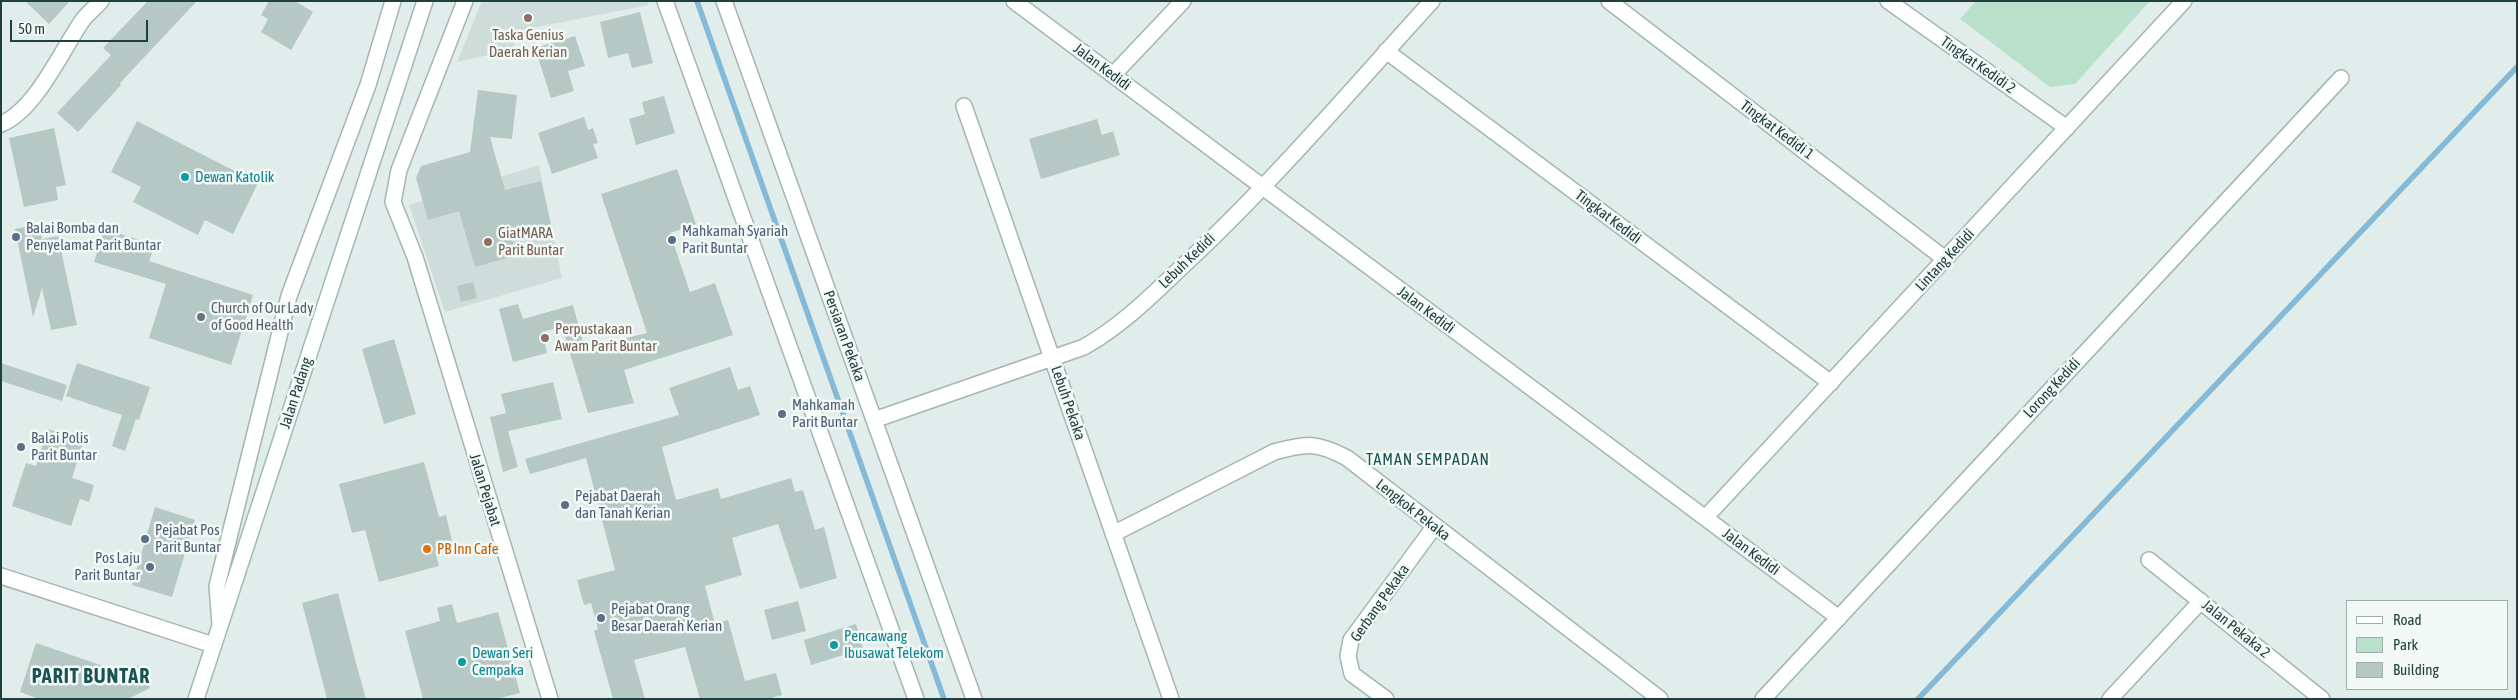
<!DOCTYPE html>
<html>
<head>
<meta charset="utf-8">
<style>
  body { margin:0 }
  #map { position:relative; width:2518px; height:700px; overflow:hidden; background:#e1edea; font-family:"Asap Condensed",sans-serif }
  canvas { display:block }
  .frame { position:absolute; inset:0; border:2px solid #20403d; pointer-events:none }
  .legend { position:absolute; left:2346px; top:600px; width:162px; height:90px; box-sizing:border-box; background:#f2f9f7; border:1px solid #9eafad; margin:0; padding:6px 9px; list-style:none; font-size:15px; color:#20403d }
  .legend li { display:flex; align-items:center; gap:10px; height:25px }
  .legend b { width:25px; border:1px solid #9eafad }
  .scale { position:absolute; left:10px; top:20px; width:138px; height:22px; box-sizing:border-box; border:2px solid #20403d; border-top:0; padding-left:6px; font-size:15px; line-height:18px; white-space:nowrap; color:#20403d; -webkit-text-stroke:4px #f2f9f7; paint-order:stroke }
</style>
</head>
<body>
<div id="map">
<canvas width="2518" height="700"></canvas>
<div class="frame"></div>
<ul class="legend">
<li><b style="height:6px;background:#fff"></b>Road</li>
<li><b style="height:14px;background:#b8e0cb"></b>Park</li>
<li><b style="height:14px;background:#b6c8c4"></b>Building</li>
</ul>
<div class="scale">50 m</div>
</div>
<script>
const ctx = document.querySelector('canvas').getContext('2d');
ctx.lineJoin = 'round';
function paint(path, color) { ctx.fillStyle = color; ctx.fill(path, 'evenodd'); }
function strokePath(path, color, width, dash) { ctx.strokeStyle = color; ctx.lineWidth = width; ctx.lineCap = dash ? 'butt' : 'round'; ctx.setLineDash(dash || []); ctx.stroke(path); }
function label(font, color, halo, rows, align = 'center') {
  ctx.font = font + ' "Asap Condensed",sans-serif'; ctx.lineWidth = 5; ctx.setLineDash([]); ctx.textBaseline = 'middle'; ctx.strokeStyle = halo; ctx.fillStyle = color; for (const [text, x, y, turn = 0] of rows) {
    ctx.save(); ctx.translate(x, y); ctx.rotate((+turn || 0) * Math.PI / 180); ctx.textAlign = isNaN(turn) ? turn : align; if (halo) ctx.strokeText(text, 0, 0); ctx.fillText(text, 0, 0); ctx.restore();
  }
}
const built = new Path2D(`
  M 482,1 L 647,1 L 649,5 L 512,32 L 515,49 L 457,62 Z
  M 539,165 L 562,278 L 445,312 L 409,205 Z`);
const green = new Path2D(`
  M 1976,1 L 2150,1 L 2075,84 L 2050,87 L 1960,19 Z`);
const stream = new Path2D(`
  M 697,1 L 944,699
  M 1918,699 L 2517,67`);
const building = new Path2D(`
  M 25,1 L 70,1 L 49,24 Z
  M 148,1 L 197,1 L 120,83 L 121,85 L 78,132 L 57,113 L 111,55 L 103,48 Z
  M 269,1 L 295,1 L 313,12 L 291,50 L 261,32 L 268,19 L 261,15 Z
  M 640,12 L 653,63 L 632,68 L 628,53 L 608,58 L 600,22 Z
  M 575,36 L 585,66 L 568,71 L 574,91 L 551,98 L 535,48 Z
  M 478,90 L 517,95 L 512,139 L 490,137 L 505,190 L 541,181 L 551,225 L 511,235 L 517,255 L 475,267 L 459,211 L 428,220 L 416,178 L 421,166 L 470,152 Z
  M 664,96 L 675,133 L 636,145 L 629,119 L 645,114 L 642,102 Z
  M 584,117 L 588,130 L 593,128 L 598,143 L 593,144 L 598,158 L 552,174 L 538,133 Z
  M 1097,119 L 1102,135 L 1113,131 L 1120,155 L 1041,179 L 1029,139 Z
  M 137,121 L 258,183 L 233,234 L 205,220 L 198,235 L 133,202 L 141,187 L 111,172 Z
  M 54,128 L 66,185 L 56,187 L 58,200 L 24,207 L 9,138 Z
  M 677,169 L 696,224 L 670,233 L 690,292 L 715,283 L 733,335 L 624,370 L 634,403 L 588,413 L 562,327 L 542,332 L 547,353 L 513,362 L 499,309 L 518,304 L 523,319 L 573,305 L 586,353 L 623,345 L 622,339 L 647,333 L 601,194 Z
  M 39,224 L 42,239 L 58,236 L 77,325 L 51,330 L 42,288 L 33,317 L 15,229 Z
  M 104,229 L 140,240 L 137,249 L 152,253 L 149,261 L 253,295 L 231,365 L 149,338 L 166,284 L 94,262 Z
  M 473,282 L 477,298 L 461,302 L 457,286 Z
  M 394,339 L 416,414 L 384,424 L 362,349 Z
  M 1,363 L 67,385 L 62,401 L 1,381 Z
  M 77,363 L 150,387 L 139,420 L 136,419 L 125,451 L 112,446 L 122,415 L 66,396 Z
  M 730,367 L 738,390 L 750,386 L 760,415 L 662,447 L 676,500 L 718,488 L 721,499 L 791,478 L 795,492 L 803,490 L 815,530 L 824,527 L 837,578 L 800,589 L 778,524 L 732,538 L 742,575 L 705,586 L 715,624 L 728,620 L 745,681 L 776,673 L 782,695 L 768,699 L 700,699 L 685,647 L 634,660 L 645,699 L 613,699 L 594,631 L 598,629 L 591,603 L 584,605 L 577,580 L 615,570 L 586,458 L 530,474 L 525,459 L 679,415 L 669,388 Z
  M 553,382 L 562,419 L 508,431 L 518,467 L 503,472 L 490,417 L 506,413 L 501,394 Z
  M 48,429 L 84,441 L 72,478 L 94,485 L 89,502 L 80,499 L 71,526 L 12,506 L 26,463 L 36,466 Z
  M 424,462 L 439,517 L 446,515 L 454,550 L 436,554 L 439,566 L 379,582 L 365,530 L 352,533 L 339,484 Z
  M 155,507 L 195,520 L 172,597 L 132,585 Z
  M 338,593 L 356,663 L 366,699 L 327,699 L 319,668 L 302,603 Z
  M 798,601 L 806,631 L 772,640 L 764,610 Z
  M 452,604 L 457,623 L 498,612 L 520,693 L 496,699 L 423,699 L 405,631 L 440,621 L 437,608 Z
  M 856,624 L 863,649 L 811,665 L 804,640 Z
  M 36,643 L 124,673 L 139,665 L 150,688 L 128,699 L 39,699 L 20,692 Z`);
const street = new Path2D(`
  M 465,1 L 399,170 L 393,202 L 415,257 L 550,699
  M 665,1 L 916,699
  M 724,1 L 974,699
  M 1014,1 L 1839,618
  M 1609,1 L 1945,259
  M 1888,1 L 2067,128
  M 1386,51 L 1831,383
  M 1113,75 L 1183,1
  M 964,106 L 1171,699
  M 1,124 C 35,111 62,50 82,21 C 87,14 95,8 101,1
  M 874,420 L 1084,347 C 1123,325 1153,294 1186,263 C 1273,182 1351,90 1432,1
  M 1705,518 L 2184,1
  M 1113,534 L 1274,452 C 1307,443 1317,442 1347,458 L 1660,699
  M 2149,560 L 2322,699
  M 1,576 L 213,645
  M 220,625 L 217,586 L 289,296 L 368,85 L 393,1
  M 1386,699 L 1352,674 L 1348,656 L 1351,640 L 1434,527
  M 1763,699 L 2341,78
  M 2110,699 L 2201,601`);
const secondary = new Path2D(`
  M 196,699 L 425,1`);
const markers = [
  [528,18,5,"#8d6e63"],
  [185,177,5,"#0f9aa8"],
  [16,237,5,"#5c6f8a"],
  [672,240,5,"#5c6f8a"],
  [488,242,5,"#8d6e63"],
  [201,317,5,"#6b7280"],
  [545,338,5,"#8d6e63"],
  [782,414,5,"#5c6f8a"],
  [21,447,5,"#5c6f8a"],
  [565,505,5,"#5c6f8a"],
  [145,539,5,"#5c6f8a"],
  [427,549,5,"#e8710a"],
  [150,567,5,"#5c6f8a"],
  [601,618,5,"#5c6f8a"],
  [834,645,5,"#0f9aa8"],
  [462,662,5,"#0f9aa8"]
];
const educationNames = [
  ["Taska Genius",528,35,"center"],
  ["Daerah Kerian",528,52,"center"],
  ["GiatMARA",498,233],
  ["Parit Buntar",498,250],
  ["Perpustakaan",555,329],
  ["Awam Parit Buntar",555,346]
];
const streetNames = [
  ["Tingkat Kedidi 2",1978,65,35],
  ["Jalan Kedidi",1102,67,37],
  ["Tingkat Kedidi 1",1777,130,37],
  ["Tingkat Kedidi",1608,217,37],
  ["Lintang Kedidi",1945,260,-47],
  ["Lebuh Kedidi",1187,261,-44],
  ["Jalan Kedidi",1426,310,37],
  ["Persiaran Pekaka",844,336,70],
  ["Lorong Kedidi",2052,388,-47],
  ["Jalan Padang",296,393,-72],
  ["Lebuh Pekaka",1068,403,71],
  ["Jalan Pejabat",485,490,73],
  ["Lengkok Pekaka",1413,510,38],
  ["Jalan Kedidi",1751,552,37],
  ["Gerbang Pekaka",1380,603,-55],
  ["Jalan Pekaka 2",2236,629,39]
];
const cultureNames = [
  ["Dewan Katolik",195,177],
  ["Pencawang",844,636],
  ["Ibusawat Telekom",844,653],
  ["Dewan Seri",472,653],
  ["Cempaka",472,670]
];
const serviceNames = [
  ["Balai Bomba dan",26,228],
  ["Penyelamat Parit Buntar",26,245],
  ["Mahkamah Syariah",682,231],
  ["Parit Buntar",682,248],
  ["Mahkamah",792,405],
  ["Parit Buntar",792,422],
  ["Balai Polis",31,438],
  ["Parit Buntar",31,455],
  ["Pejabat Daerah",575,496],
  ["dan Tanah Kerian",575,513],
  ["Pejabat Pos",155,530],
  ["Parit Buntar",155,547],
  ["Pos Laju",140,558,"right"],
  ["Parit Buntar",140,575,"right"],
  ["Pejabat Orang",611,609],
  ["Besar Daerah Kerian",611,626]
];
const worshipNames = [
  ["Church of Our Lady",211,308],
  ["of Good Health",211,325]
];
const foodNames = [
  ["PB Inn Cafe",437,549]
];
const neighbourhoodNames = [
  ["TAMAN SEMPADAN",1428,460]
];
const districtNames = [
  ["PARIT BUNTAR",91,677]
];
paint(built, '#cfddda');
paint(green, '#b8e0cb');
strokePath(stream, '#84bad7', 5.5);
paint(building, '#b6c8c4');
strokePath(street, '#a3b6b3', 18);
strokePath(secondary, '#9fbab5', 18);
strokePath(street, '#fff', 15);
strokePath(secondary, '#fff', 15);
for (const [x, y, r, color] of markers) { const dot = new Path2D(); dot.arc(x, y, r, 0, 2 * Math.PI); ctx.fillStyle = color; ctx.fill(dot); strokePath(dot, '#f2f9f7', 2); }
label('15px', '#785e54', '#f2f9f7', educationNames, 'left');
label('15px', '#20403d', '#f2f9f7', streetNames);
label('15px', '#0d838f', '#f2f9f7', cultureNames, 'left');
label('15px', '#4e5e75', '#f2f9f7', serviceNames, 'left');
label('15px', '#5b616d', '#f2f9f7', worshipNames, 'left');
label('15px', '#c56008', '#f2f9f7', foodNames, 'left');
ctx.letterSpacing = '1px';
label('16px', '#1a5451', '#f2f9f7', neighbourhoodNames);
ctx.letterSpacing = '0px';
ctx.letterSpacing = '1px';
label('bold 20px', '#1a5451', '#f2f9f7', districtNames);
ctx.letterSpacing = '0px';
</script>
</body>
</html>
